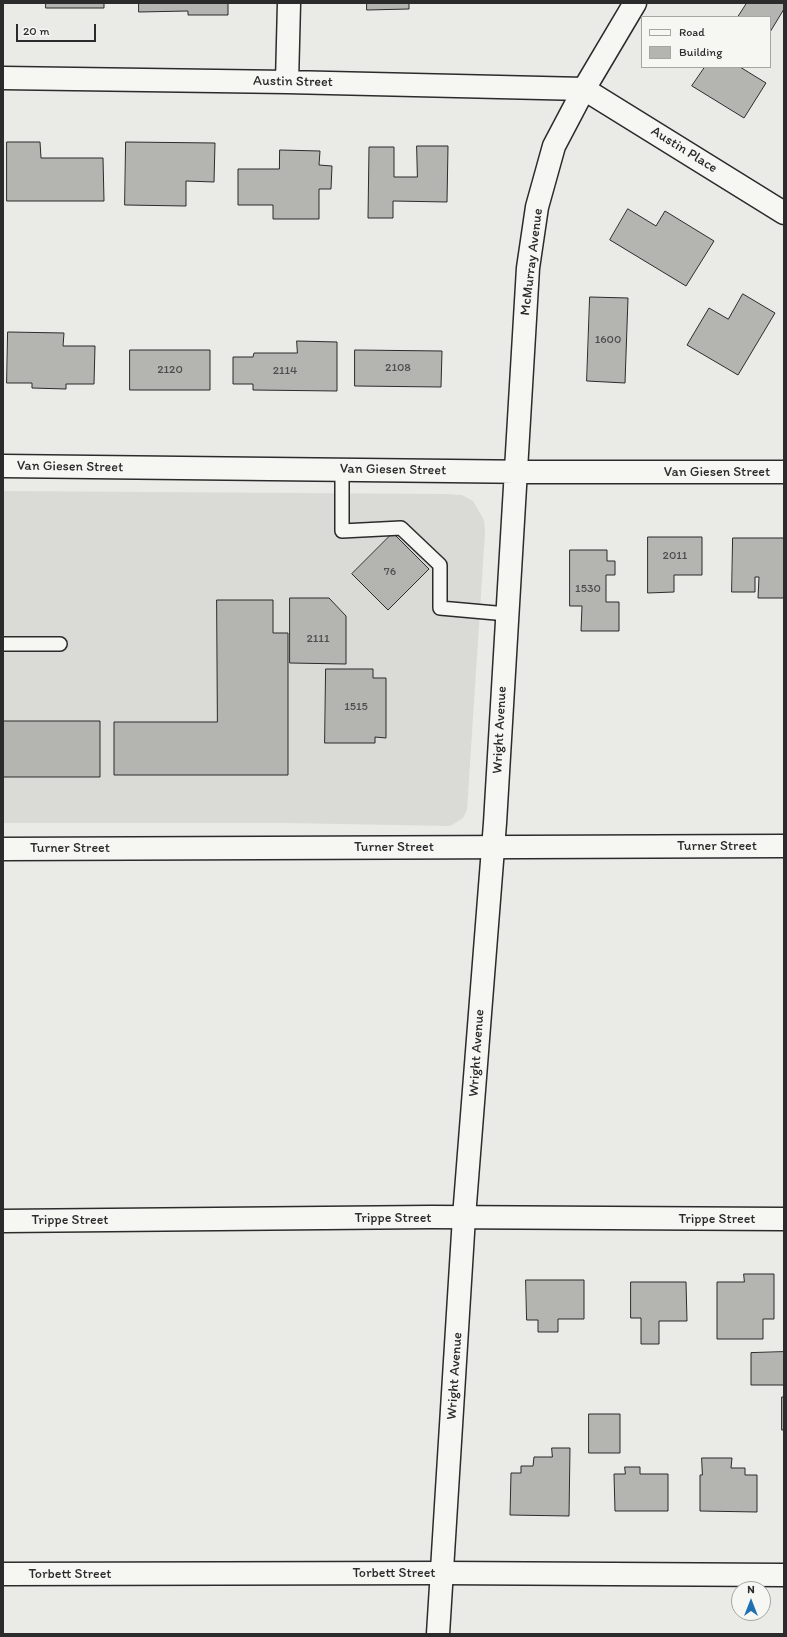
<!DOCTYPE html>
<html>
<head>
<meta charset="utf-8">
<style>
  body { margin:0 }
  #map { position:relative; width:787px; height:1637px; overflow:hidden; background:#eaeae6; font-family:Itim,sans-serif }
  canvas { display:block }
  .frame { position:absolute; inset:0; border:4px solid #2b2b2b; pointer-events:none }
  .legend { position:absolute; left:641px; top:16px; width:130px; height:52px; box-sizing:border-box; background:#f6f6f2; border:1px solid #a5a5a2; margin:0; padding:5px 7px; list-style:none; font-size:12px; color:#2b2b2b }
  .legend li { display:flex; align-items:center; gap:8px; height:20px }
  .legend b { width:20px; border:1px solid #a5a5a2 }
  .north { position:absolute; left:731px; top:1581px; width:40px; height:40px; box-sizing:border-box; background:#f6f6f2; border:1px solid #a5a5a2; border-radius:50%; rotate:0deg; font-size:11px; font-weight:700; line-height:16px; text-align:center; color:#2b2b2b }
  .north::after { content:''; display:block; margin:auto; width:14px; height:18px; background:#1f6fb2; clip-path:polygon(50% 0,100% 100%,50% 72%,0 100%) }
  .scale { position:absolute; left:16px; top:24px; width:80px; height:18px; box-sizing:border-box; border:2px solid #2b2b2b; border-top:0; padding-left:5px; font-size:12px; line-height:14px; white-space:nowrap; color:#2b2b2b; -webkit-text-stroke:3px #f6f6f2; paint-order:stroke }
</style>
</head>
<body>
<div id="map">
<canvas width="787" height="1637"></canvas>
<div class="frame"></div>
<ul class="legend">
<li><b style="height:5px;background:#f6f6f2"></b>Road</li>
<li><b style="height:11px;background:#b4b4b1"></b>Building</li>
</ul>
<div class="north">N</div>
<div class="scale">20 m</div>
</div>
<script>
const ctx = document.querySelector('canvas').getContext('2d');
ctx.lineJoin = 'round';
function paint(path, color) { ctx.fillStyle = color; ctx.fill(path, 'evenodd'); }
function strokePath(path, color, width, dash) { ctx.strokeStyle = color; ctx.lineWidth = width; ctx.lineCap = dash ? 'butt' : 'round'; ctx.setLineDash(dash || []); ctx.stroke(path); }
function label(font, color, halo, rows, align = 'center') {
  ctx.font = font + ' Itim,sans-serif'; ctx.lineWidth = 3; ctx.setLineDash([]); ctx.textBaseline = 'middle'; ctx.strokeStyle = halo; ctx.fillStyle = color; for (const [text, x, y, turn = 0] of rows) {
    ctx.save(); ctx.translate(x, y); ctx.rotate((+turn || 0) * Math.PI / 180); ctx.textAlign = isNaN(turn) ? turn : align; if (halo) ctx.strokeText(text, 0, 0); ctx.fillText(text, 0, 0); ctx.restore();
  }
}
const built = new Path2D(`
  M 3,491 L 447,494 L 462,495 L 473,501 L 484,520 L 485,532 L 467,810 L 463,818 L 450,826 L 288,823 L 3,823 Z`);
const building = new Path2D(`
  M 46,3 L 104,3 L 104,8 L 46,8 Z
  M 139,3 L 228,3 L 228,15 L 188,15 L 188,11 L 139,12 Z
  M 367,3 L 409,3 L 409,9 L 367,10 Z
  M 747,3 L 784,3 L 784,9 L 770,32 L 770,17 L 738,17 Z
  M 705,67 L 740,67 L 766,83 L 744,118 L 692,86 Z
  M 7,142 L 40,142 L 41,158 L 103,158 L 104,201 L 7,201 Z
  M 126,142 L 215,143 L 214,182 L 186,181 L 186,206 L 125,205 Z
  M 417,146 L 448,146 L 447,202 L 393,201 L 393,218 L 368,218 L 369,147 L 394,147 L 394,177 L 417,177 Z
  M 280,150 L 320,151 L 319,165 L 332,166 L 331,189 L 319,189 L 319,219 L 273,219 L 273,205 L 238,205 L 238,169 L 279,169 Z
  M 628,209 L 656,226 L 665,211 L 714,241 L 686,286 L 610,240 Z
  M 743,294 L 775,313 L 738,375 L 687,345 L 709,308 L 728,319 Z
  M 590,297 L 628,298 L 625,383 L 587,381 Z
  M 8,332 L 64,333 L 63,346 L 95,346 L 94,384 L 66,384 L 66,389 L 32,388 L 32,383 L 7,383 Z
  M 297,341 L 337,342 L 337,391 L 253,390 L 253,384 L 233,384 L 233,357 L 253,357 L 254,353 L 297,353 Z
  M 130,350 L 210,350 L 210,390 L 130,390 Z
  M 355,350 L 442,351 L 441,387 L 355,386 Z
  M 393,533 L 429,569 L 388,610 L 352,574 Z
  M 648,537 L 702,537 L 702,575 L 674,575 L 674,592 L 648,593 Z
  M 733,538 L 784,538 L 784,598 L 758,598 L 759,577 L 755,577 L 755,592 L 732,592 Z
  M 570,550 L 607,550 L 607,561 L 615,561 L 615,575 L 606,575 L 606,602 L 619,602 L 619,631 L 581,631 L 582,606 L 570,606 Z
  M 290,598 L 329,598 L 346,616 L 346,664 L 290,663 Z
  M 217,600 L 273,600 L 273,633 L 288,633 L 288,775 L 114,775 L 114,722 L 217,722 Z
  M 326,669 L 373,669 L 373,678 L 386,678 L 386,738 L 375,737 L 375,743 L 325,743 Z
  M 3,721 L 100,721 L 100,777 L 3,777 Z
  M 744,1274 L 774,1274 L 774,1319 L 763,1319 L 763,1339 L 717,1339 L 717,1282 L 744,1282 Z
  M 526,1280 L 584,1280 L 584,1319 L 558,1319 L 558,1332 L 538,1332 L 538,1320 L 527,1320 Z
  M 631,1282 L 686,1282 L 687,1321 L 659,1321 L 659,1344 L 641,1344 L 641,1318 L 631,1318 Z
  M 784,1352 L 784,1385 L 751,1385 L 751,1353 Z
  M 782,1397 L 784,1397 L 784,1430 L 782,1430 Z
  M 589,1414 L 620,1414 L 620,1453 L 589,1453 Z
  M 552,1448 L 570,1448 L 569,1516 L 510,1515 L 511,1473 L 521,1473 L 521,1466 L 533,1466 L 534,1457 L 552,1457 Z
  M 702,1458 L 732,1458 L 731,1468 L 745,1468 L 745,1475 L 757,1475 L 757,1512 L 700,1511 L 700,1475 L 702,1475 Z
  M 625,1467 L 640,1467 L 640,1474 L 668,1474 L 668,1511 L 615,1511 L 614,1474 L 625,1474 Z`);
const lane = new Path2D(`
  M 342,470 L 342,531 L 401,528 L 440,565 L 440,608 L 507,614
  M 3,644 L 60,644`);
const street = new Path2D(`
  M 3,78 L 287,82 L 584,89 L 784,213
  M 287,82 L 289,3
  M 3,849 L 784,846
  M 3,1221 L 431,1217 L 784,1219
  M 3,1574 L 441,1573 L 784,1575`);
const secondary = new Path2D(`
  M 3,466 L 538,472 L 784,472
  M 438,1634 L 464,1217 L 495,823 L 528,268 L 537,207 L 554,146 L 584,89 L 635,3`);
const numberNames = [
  ["1600",608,340],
  ["2108",398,368],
  ["2120",170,370],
  ["2114",285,371],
  ["2011",675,556],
  ["76",390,572],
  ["1530",588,589],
  ["2111",318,639],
  ["1515",356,707]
];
const streetNames = [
  ["Austin Street",293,82,1],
  ["Austin Place",684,150,32],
  ["McMurray Avenue",532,262,-83],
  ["Van Giesen Street",70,467,1],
  ["Van Giesen Street",393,470,1],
  ["Van Giesen Street",717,472],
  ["Wright Avenue",500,730,-87],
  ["Turner Street",717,846],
  ["Turner Street",394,847],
  ["Turner Street",70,848],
  ["Wright Avenue",477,1053,-86],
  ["Trippe Street",393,1218],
  ["Trippe Street",717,1219],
  ["Trippe Street",70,1220],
  ["Wright Avenue",455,1376,-86],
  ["Torbett Street",394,1573],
  ["Torbett Street",70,1574]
];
paint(built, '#dadad6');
paint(building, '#b4b4b1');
strokePath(building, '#2b2b2b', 1);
strokePath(lane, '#2b2b2b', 16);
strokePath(street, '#2b2b2b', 25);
strokePath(secondary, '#2b2b2b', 25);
strokePath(lane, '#f6f6f2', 13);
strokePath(street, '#f6f6f2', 22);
strokePath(secondary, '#f6f6f2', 22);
label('12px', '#4d4d4c', null, numberNames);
label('14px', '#2b2b2b', '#f6f6f2', streetNames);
</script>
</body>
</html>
